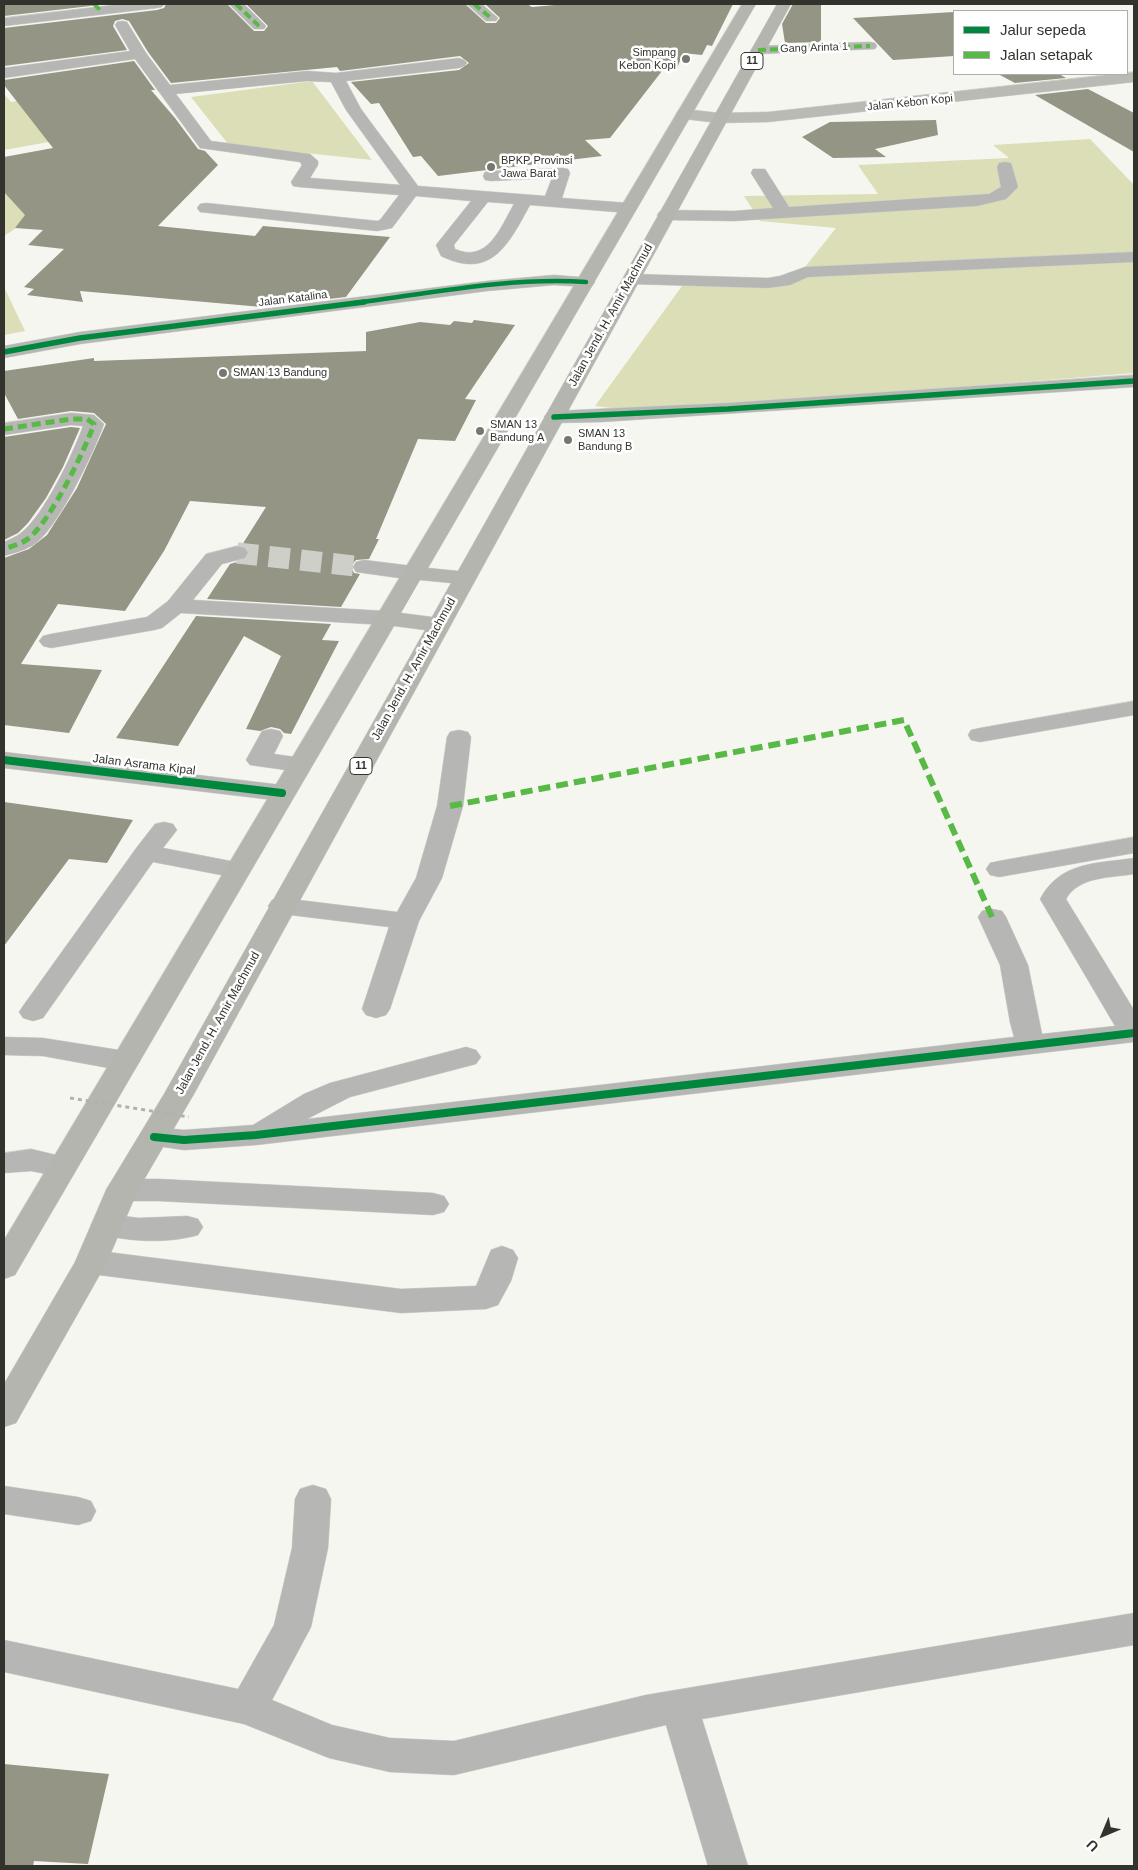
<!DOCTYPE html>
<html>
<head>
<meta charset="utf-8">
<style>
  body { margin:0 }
  #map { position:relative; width:1138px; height:1870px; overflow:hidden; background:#f5f6ef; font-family:Arial,sans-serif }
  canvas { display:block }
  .frame { position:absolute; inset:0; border:5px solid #33332e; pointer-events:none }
  .legend { position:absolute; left:953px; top:10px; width:175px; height:65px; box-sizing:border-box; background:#fff; border:1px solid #adadab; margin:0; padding:6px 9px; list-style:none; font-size:15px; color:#33332e }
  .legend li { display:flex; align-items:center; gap:10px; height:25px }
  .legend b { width:25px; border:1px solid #adadab }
  .north { position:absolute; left:1078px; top:1810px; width:50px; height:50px; -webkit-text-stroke:4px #fff; paint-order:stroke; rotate:225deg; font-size:14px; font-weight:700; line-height:20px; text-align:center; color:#33332e }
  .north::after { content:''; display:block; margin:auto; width:18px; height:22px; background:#33332e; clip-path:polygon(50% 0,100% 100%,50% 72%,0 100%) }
</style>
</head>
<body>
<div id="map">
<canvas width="1138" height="1870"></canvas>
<div class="frame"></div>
<ul class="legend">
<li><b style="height:6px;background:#00873e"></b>Jalur sepeda</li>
<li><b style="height:6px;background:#58b947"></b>Jalan setapak</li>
</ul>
<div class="north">U</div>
</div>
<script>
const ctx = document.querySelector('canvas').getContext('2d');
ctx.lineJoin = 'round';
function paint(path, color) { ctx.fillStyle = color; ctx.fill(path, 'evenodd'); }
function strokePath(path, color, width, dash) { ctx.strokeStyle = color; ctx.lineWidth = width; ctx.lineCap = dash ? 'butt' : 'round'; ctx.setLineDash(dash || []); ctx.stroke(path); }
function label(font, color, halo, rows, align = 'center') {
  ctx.font = font + ' Arial,sans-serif'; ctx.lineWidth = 5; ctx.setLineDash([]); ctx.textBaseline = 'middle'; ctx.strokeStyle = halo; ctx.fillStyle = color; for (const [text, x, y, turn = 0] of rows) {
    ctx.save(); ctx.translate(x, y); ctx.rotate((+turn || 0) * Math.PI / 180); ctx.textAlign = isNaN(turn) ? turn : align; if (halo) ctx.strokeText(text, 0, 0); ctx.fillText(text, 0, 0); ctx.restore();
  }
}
const green = new Path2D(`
  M 312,81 L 372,160 L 229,145 L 191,97 Z
  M 4,94 L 11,102 L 62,94 L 93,134 L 4,150 Z
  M 1090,139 L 1134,185 L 1134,373 L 644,412 L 595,406 L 682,286 L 793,282 L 836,228 L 760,221 L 744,196 L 878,194 L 858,165 L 1009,158 L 993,145 Z
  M 51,182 L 63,197 L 4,236 L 4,190 Z
  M 4,287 L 25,331 L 4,335 Z`);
const building = new Path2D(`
  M 4,4 L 108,4 L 4,16 Z
  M 166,4 L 227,4 L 254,31 L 264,31 L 268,26 L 246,4 L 465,4 L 486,23 L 496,23 L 500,18 L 485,4 L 527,4 L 532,7 L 566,4 L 733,4 L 712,46 L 707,45 L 702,55 L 683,53 L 676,71 L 662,71 L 610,138 L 585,140 L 602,156 L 438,176 L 421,156 L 413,157 L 379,103 L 371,104 L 351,82 L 459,70 L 469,63 L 460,56 L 340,71 L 337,67 L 171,83 L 148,52 L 129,21 L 122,19 L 115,21 L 113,26 L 127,50 L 4,66 L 4,28 L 157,10 L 164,8 Z
  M 793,4 L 821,4 L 821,42 L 785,43 L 782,24 Z
  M 954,12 L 954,56 L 893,60 L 853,18 Z
  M 134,61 L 155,90 L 151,90 L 175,118 L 198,149 L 205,151 L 218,165 L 158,226 L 255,236 L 263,226 L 390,237 L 346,297 L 262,307 L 80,291 L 83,302 L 27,295 L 34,289 L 24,287 L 64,249 L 28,245 L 43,230 L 15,228 L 25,215 L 4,192 L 4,157 L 53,148 L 4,85 L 4,80 Z
  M 998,74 L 1059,74 L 1066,78 L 1015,83 Z
  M 1088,89 L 1134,113 L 1134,152 L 1035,95 Z
  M 936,120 L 938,135 L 875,149 L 886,157 L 833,158 L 802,137 L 830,122 Z
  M 474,320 L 515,325 L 465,399 L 476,400 L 455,441 L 418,439 L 376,539 L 379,539 L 369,559 L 356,560 L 351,566 L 354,573 L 360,574 L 341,607 L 207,599 L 230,564 L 247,559 L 250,552 L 247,547 L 242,545 L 266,507 L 190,501 L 164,551 L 125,611 L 58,604 L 21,664 L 102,670 L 69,733 L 4,725 L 4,558 L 29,549 L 47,535 L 77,488 L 106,424 L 94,413 L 71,411 L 18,419 L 4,393 L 4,371 L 94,358 L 94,361 L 366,351 L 366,332 L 420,322 L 450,325 L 454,321 L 472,323 Z
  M 71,427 L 80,428 L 63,467 L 46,498 L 28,523 L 18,533 L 4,540 L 4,437 Z
  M 196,616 L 331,624 L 322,640 L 339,641 L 291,734 L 284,733 L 280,729 L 271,727 L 260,731 L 246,729 L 281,656 L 244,636 L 178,746 L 116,738 Z
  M 4,802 L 133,820 L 107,863 L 69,859 L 4,946 Z
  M 4,1764 L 109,1774 L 88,1864 L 34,1861 L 33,1866 L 4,1866 Z`);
const minorTunnel = new Path2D(`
  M 237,553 L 364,567`);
const minor = new Path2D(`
  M 122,4 L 164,4 L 162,7 L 157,8 L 4,26 L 4,18 Z
  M 229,4 L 244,4 L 266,26 L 264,29 L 254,29 Z
  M 467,4 L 482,4 L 498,18 L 496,21 L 486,21 Z
  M 122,21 L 127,22 L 146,53 L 170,85 L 307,71 L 336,73 L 459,58 L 464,60 L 467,63 L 464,66 L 459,68 L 346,81 L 361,109 L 418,186 L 545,196 L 552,178 L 491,181 L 485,180 L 483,176 L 485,172 L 491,171 L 562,168 L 568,169 L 570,173 L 562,198 L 628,203 L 634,204 L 637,208 L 634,212 L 628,213 L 530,205 C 509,243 492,281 441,256 L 436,245 L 471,201 L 416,196 L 392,228 L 377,231 L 200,212 L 197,208 L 200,204 L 206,203 L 377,221 L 380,220 L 399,195 L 299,187 L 293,186 L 291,182 L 302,165 L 300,162 L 200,148 L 135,59 L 4,78 L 4,68 L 130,51 L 115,25 L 117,22 ZM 307,81 L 331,82 L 346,110 L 400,185 L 310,178 L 318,165 L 318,161 L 310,154 L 211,141 L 176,94 ZM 488,202 L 514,204 C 501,226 488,264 455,249 L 454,245 Z
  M 870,42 L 875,43 L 877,46 L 875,49 L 758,54 L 753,53 L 751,50 L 753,47 L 758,46 Z
  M 1005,162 L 1011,163 L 1018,187 L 1006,199 L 977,206 L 734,221 L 666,220 L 660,219 L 657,215 L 660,211 L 666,210 L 734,211 L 773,208 L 751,173 L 753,169 L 765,169 L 789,207 L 989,194 L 1001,187 L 997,167 L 999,163 Z
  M 1134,252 L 1134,262 L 808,277 L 790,285 L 768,288 L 632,284 L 626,283 L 623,279 L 626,275 L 632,274 L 768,278 L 780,276 L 805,267 Z
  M 554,275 L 592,278 L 595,282 L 592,286 L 586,287 L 554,285 L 487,291 L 80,344 L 4,358 L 4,346 L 80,332 L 487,281 Z
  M 1134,375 L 1134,387 L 601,422 L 554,423 L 547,421 L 544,417 L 547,413 L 554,411 L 728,403 Z
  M 71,413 L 94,415 L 104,424 C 94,452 59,526 36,543 C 27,550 14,553 4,556 L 4,542 C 10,539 16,537 21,533 C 44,515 73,454 83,426 L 71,425 L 4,435 L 4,423 Z
  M 237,546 L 245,548 L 248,553 L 245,558 L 222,564 L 193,600 L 385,611 L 393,613 L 397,618 L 393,623 L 385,625 L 181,613 L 162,628 L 154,630 L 51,648 L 43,646 L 39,641 L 43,636 L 51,634 L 147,617 L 168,601 L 206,554 Z
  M 364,560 L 413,566 L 421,568 L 424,573 L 421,578 L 413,580 L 356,572 L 353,567 L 356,562 Z
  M 1134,701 L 1134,715 L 980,742 L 971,740 L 968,735 L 971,730 L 980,728 Z
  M 271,729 L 280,731 L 283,736 L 274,754 L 309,759 L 313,764 L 309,769 L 300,772 L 250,765 L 246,760 L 262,731 Z
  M 459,730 L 468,732 L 471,737 L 463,806 L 442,878 L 419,921 L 390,1009 L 386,1015 L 376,1018 L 366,1015 L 362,1009 L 389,927 L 282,914 L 272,912 L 268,906 L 272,900 L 282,898 L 397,912 L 416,878 L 437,806 L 447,737 L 450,732 Z
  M 4,752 L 282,785 L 291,788 L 295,793 L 291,798 L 282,801 L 4,768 Z
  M 164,822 L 173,824 L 177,830 L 163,848 L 246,864 L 250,870 L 246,876 L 237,878 L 153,862 L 43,1018 L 33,1021 L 23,1018 L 19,1012 L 23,1006 L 137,847 L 155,824 Z
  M 1134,837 L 1134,853 L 999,877 L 990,875 L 986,869 L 990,863 L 999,861 Z
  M 1134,858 L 1134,874 C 1111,878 1079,876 1066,899 L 1134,1010 L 1134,1042 L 256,1145 L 184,1150 L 143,1144 L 139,1137 L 143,1130 L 154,1127 L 184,1130 L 253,1125 L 304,1094 L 330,1083 L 466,1047 L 476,1050 L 481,1057 L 476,1064 L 350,1097 L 307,1119 L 1014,1037 L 1010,1022 L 1000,965 L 978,917 L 982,911 L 992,909 L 1002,911 L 1006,917 L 1028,965 L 1042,1034 L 1115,1026 L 1040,899 C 1061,861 1095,864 1134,858 Z
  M 4,1037 L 43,1038 L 125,1051 L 135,1054 L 140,1061 L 135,1068 L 125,1071 L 43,1056 L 4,1055 Z
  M 31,1149 L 73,1159 L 77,1166 L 73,1173 L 62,1177 L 31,1171 L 4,1173 L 4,1153 Z
  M 122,1179 L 159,1179 L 433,1193 L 444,1196 L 449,1204 L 444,1212 L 433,1215 L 159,1201 L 122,1201 L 111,1198 L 106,1190 L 111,1182 Z
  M 107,1214 L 139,1218 L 187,1216 L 198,1219 L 203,1227 L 198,1235 C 167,1244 127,1242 96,1233 L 91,1225 L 96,1217 Z
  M 502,1246 L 513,1250 L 518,1258 L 511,1281 L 498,1305 L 486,1309 L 401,1313 L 91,1274 L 80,1270 L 75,1262 L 80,1254 L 91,1250 L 401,1289 L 476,1286 L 491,1250 Z
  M 313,1485 L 326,1489 L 331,1499 L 328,1548 L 311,1627 L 272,1700 L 332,1725 L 390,1738 L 454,1741 L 646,1695 L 1134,1613 L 1134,1645 L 702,1719 L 748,1866 L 708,1866 L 666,1725 L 454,1775 L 390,1772 L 329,1758 L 244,1724 L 4,1672 L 4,1640 L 238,1689 L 274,1625 L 292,1548 L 295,1499 L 300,1489 Z
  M 4,1486 L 78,1497 L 91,1501 L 96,1511 L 91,1521 L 78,1525 L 4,1514 Z`);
const major = new Path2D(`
  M 1134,72 L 1134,82 L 768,122 L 719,123 L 684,119 L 678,117 L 676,114 L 678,111 L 684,109 L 719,113 L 768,112 Z`);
const highway = new Path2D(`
  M 742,4 L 756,4 L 428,568 L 458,571 L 777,4 L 791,4 L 194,1094 L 138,1190 L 107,1262 L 16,1423 L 4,1427 L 4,1384 L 75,1262 L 106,1190 L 164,1094 L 425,630 L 394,626 L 15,1275 L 4,1279 L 4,1240 ZM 420,580 L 451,583 L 432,617 L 401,613 Z`);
const pathBridge = new Path2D(`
  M 70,1098 L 189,1117`);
const quietFar2 = new Path2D(`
  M 94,4 L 100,10
  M 236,4 L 259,26
  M 474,4 L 491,18
  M 758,50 L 870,46`);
const quietFar1 = new Path2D(`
  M 4,429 L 71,419 L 87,419 L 94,424 C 84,452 51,520 29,538 C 22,544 12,546 4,549`);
const quiet = new Path2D(`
  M 450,806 L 904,720 L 992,917`);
const cyclewayFar2 = new Path2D(`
  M 355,303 C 431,293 509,277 586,282`);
const cyclewayFar1 = new Path2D(`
  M 4,352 L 80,338 L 364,302
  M 554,417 L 728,409 L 1134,381`);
const cycleway = new Path2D(`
  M 4,760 L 282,793
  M 154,1137 L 184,1140 L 256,1135 L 1134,1033`);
const markers = [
  [686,59,5,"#777772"],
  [491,167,5,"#777772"],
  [223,373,5,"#777772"],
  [480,431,5,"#777772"],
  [568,440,5,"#777772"]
];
const farStreetnames = [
  ["Gang Arinta 1",814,48,-2],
  ["Jalan Kebon Kopi",910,103,-6],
  ["Jalan Katalina",293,299,-7]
];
const farPoinames = [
  ["Simpang",676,53,"right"],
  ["Kebon Kopi",676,66,"right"],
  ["BPKP Provinsi",501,161],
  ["Jawa Barat",501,174],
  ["SMAN 13 Bandung",233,373],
  ["SMAN 13",490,425],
  ["Bandung A",490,438],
  ["SMAN 13",578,434],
  ["Bandung B",578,447]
];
const shields = [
  [752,61,22],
  [361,766,22]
];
const shieldNames = [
  ["11",752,61],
  ["11",361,766]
];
const streetNames = [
  ["Jalan Jend. H. Amir Machmud",611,315,-61],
  ["Jalan Jend. H. Amir Machmud",414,669,-61],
  ["Jalan Asrama Kipal",144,765,7],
  ["Jalan Jend. H. Amir Machmud",218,1023,-61]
];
paint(green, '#dcdeb7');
paint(building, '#949585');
strokePath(minorTunnel, '#cecfc8', 21, [21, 11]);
strokePath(minor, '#d1d2cd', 1);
strokePath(major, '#d1d2cd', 1);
strokePath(highway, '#d1d2cd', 1);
paint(minor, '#b6b6b4');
paint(major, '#b9bab4');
paint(highway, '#b4b5af');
strokePath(pathBridge, '#b1b1ae', 3, [4, 4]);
strokePath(quietFar2, '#58b947', 4, [8, 4]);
strokePath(quietFar1, '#58b947', 5, [9, 5]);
strokePath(quiet, '#58b947', 6, [12, 6]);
strokePath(cyclewayFar2, '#00873e', 4.5);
strokePath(cyclewayFar1, '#00873e', 5.5);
strokePath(cycleway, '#00873e', 8);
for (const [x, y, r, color] of markers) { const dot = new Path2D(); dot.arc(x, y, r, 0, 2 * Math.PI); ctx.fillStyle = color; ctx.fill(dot); strokePath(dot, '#fff', 2); }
label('11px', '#33332e', '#fff', farStreetnames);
label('11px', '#33332e', '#fff', farPoinames, 'left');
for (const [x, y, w] of shields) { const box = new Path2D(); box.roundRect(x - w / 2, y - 8.5, w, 17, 4); ctx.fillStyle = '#fff'; ctx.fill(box); strokePath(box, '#33332e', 1); }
label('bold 11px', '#33332e', null, shieldNames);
label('12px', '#33332e', '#fff', streetNames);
</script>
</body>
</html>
